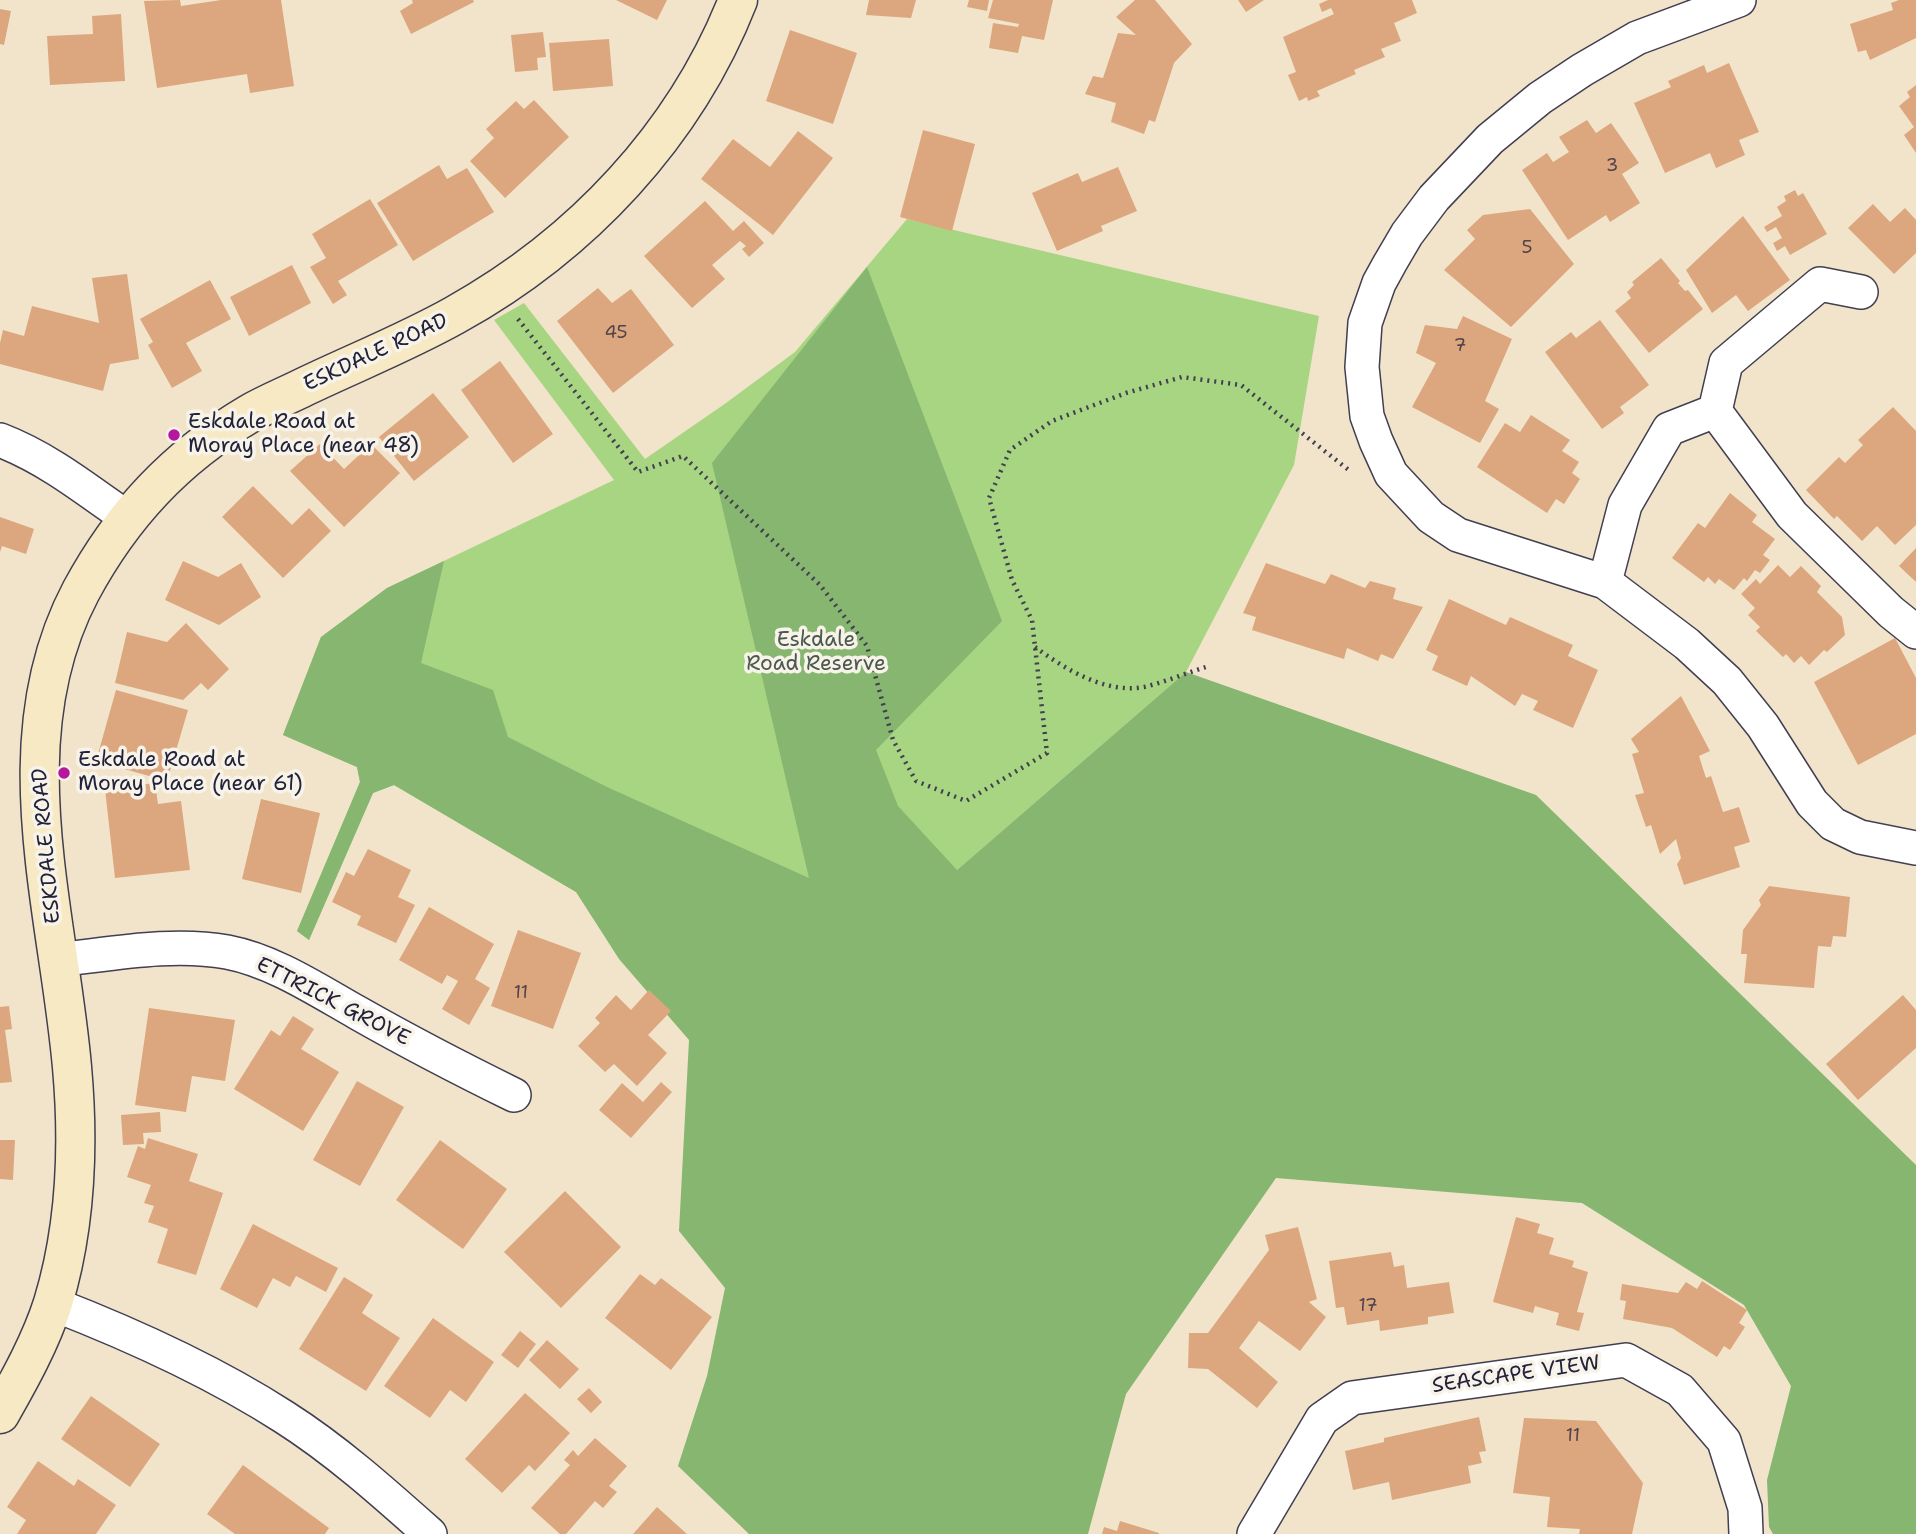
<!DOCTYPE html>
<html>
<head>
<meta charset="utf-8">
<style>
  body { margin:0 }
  canvas { display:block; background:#f1e4ca }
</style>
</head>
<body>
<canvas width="1916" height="1534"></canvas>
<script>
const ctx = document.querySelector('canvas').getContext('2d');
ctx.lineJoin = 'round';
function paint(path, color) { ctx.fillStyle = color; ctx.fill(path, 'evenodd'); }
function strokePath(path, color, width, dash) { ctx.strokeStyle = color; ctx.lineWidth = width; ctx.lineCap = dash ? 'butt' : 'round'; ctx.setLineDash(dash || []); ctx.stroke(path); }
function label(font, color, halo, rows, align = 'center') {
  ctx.font = font + ' "Shantell Sans",sans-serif'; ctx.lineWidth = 7; ctx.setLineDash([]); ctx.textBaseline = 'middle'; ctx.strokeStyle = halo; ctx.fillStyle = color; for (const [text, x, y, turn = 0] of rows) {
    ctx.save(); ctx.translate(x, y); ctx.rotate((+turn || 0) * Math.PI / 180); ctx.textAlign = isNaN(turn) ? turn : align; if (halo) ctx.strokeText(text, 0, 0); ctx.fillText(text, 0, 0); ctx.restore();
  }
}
const green = new Path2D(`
  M 907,219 L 1319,316 L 1294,465 L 1186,672 L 897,922 L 576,892 L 394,785 L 373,793 L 309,940 L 297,931 L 360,782 L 357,767 L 283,735 L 321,637 L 387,588 L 614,480 L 494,320 L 524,303 L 645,459 L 726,403 L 795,352 Z`);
const forest = new Path2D(`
  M 867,267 L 1002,621 L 876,750 L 898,806 L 957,870 L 1186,672 L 1536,795 L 1916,1165 L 1916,1534 L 1773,1534 L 1769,1527 L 1767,1480 L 1791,1386 L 1744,1305 L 1582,1203 L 1276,1178 L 1126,1394 L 1088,1534 L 749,1534 L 678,1466 L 707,1376 L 725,1288 L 679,1231 L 689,1040 L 619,959 L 576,892 L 394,785 L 373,793 L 309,940 L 297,931 L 360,782 L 357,767 L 283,735 L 321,637 L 387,588 L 444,561 L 421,663 L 493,690 L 508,737 L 607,787 L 809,878 L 712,463 Z`);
const building = new Path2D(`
  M 180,0 L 181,6 L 221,0 L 281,0 L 294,86 L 250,93 L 247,74 L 157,88 L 144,1 Z
  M 412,0 L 473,0 L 474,2 L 411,34 L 400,11 L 413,3 Z
  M 616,0 L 667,0 L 657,20 Z
  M 869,0 L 916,0 L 911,18 L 866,15 Z
  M 969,0 L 989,0 L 987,11 L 967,7 Z
  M 993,0 L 1053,0 L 1044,40 L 1022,36 L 1018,53 L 989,48 L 993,23 L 1018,27 L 1019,24 L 988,18 Z
  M 1135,0 L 1155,0 L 1192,44 L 1174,63 L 1155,122 L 1149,120 L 1144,134 L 1111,122 L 1116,103 L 1085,94 L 1093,76 L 1103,78 L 1118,33 L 1136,35 L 1116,17 Z
  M 1238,0 L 1264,0 L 1246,12 Z
  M 1328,0 L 1412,0 L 1417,13 L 1394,23 L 1401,41 L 1381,49 L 1385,57 L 1354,70 L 1356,74 L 1317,91 L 1320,96 L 1308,101 L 1307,97 L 1299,101 L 1288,75 L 1296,72 L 1283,37 L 1334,14 L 1331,8 L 1322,12 L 1319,4 Z
  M 1899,0 L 1916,0 L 1916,38 L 1870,60 L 1866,50 L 1858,52 L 1850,24 L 1893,10 L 1891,3 Z
  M 0,9 L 11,11 L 4,45 L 0,44 Z
  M 121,14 L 125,81 L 50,85 L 47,36 L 93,34 L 92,16 Z
  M 790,30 L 857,53 L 833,124 L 766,101 Z
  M 543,32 L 546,57 L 537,58 L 538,70 L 515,72 L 511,35 Z
  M 609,39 L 613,86 L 553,91 L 549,43 Z
  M 1729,63 L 1759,132 L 1739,140 L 1745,155 L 1716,168 L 1710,153 L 1665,173 L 1634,103 L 1671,87 L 1668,81 L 1704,65 L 1707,73 Z
  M 1916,85 L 1916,153 L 1904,135 L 1914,127 L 1899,106 L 1910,97 L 1907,92 Z
  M 534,100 L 569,137 L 505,198 L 470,161 L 494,138 L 486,129 L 516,101 L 524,109 Z
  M 1587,120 L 1596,133 L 1611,123 L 1639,163 L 1622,174 L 1640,203 L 1610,222 L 1606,215 L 1568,240 L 1522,170 L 1547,153 L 1553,162 L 1569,152 L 1559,137 Z
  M 923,130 L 975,144 L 952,231 L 900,217 Z
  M 798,131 L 833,158 L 773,235 L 701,179 L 733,139 L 770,167 Z
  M 439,165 L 447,179 L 467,168 L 494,212 L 413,261 L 377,203 Z
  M 1118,167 L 1137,211 L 1101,226 L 1103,231 L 1057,251 L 1032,193 L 1078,173 L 1082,182 Z
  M 1795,190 L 1798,196 L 1803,193 L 1827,234 L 1790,255 L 1785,246 L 1777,251 L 1773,243 L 1782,238 L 1776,227 L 1767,232 L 1764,227 L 1782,216 L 1777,207 L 1786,201 L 1784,196 Z
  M 370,199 L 398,245 L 338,281 L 347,295 L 333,304 L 310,267 L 326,258 L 312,234 Z
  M 705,201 L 733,231 L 744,221 L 764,243 L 749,257 L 742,249 L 746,246 L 740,241 L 712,265 L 725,279 L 692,308 L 644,256 Z
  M 1873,204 L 1890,222 L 1905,208 L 1916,220 L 1916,253 L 1894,274 L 1848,228 Z
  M 1530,209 L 1574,264 L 1511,327 L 1444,270 L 1475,239 L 1467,230 L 1483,215 Z
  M 1743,216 L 1790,280 L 1748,311 L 1736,295 L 1712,313 L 1686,270 Z
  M 1661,258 L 1680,281 L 1678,283 L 1685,291 L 1688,290 L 1703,309 L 1649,353 L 1615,311 L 1631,298 L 1627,292 L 1634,285 L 1632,282 Z
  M 292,265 L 311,303 L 249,336 L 230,297 Z
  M 127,274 L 139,359 L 110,364 L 103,391 L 0,364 L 0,343 L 3,330 L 24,336 L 32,306 L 99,323 L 92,278 Z
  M 210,280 L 231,319 L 186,343 L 202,371 L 172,388 L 148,345 L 153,342 L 140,319 Z
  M 598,288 L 612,303 L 631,289 L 674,345 L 613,393 L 557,321 Z
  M 1463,316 L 1512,339 L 1485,401 L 1499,409 L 1480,443 L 1412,407 L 1436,363 L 1416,353 L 1425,325 L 1457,329 Z
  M 1600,320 L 1649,385 L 1620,407 L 1624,413 L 1602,429 L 1545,352 L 1571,332 L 1576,338 Z
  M 500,361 L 553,434 L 513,463 L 461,390 Z
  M 433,393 L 469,437 L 414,481 L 379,437 Z
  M 1893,407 L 1916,431 L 1916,525 L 1895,545 L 1877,526 L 1862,541 L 1837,516 L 1834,519 L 1806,490 L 1839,457 L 1845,463 L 1863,445 L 1858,440 Z
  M 1531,415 L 1570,440 L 1562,451 L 1579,462 L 1572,473 L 1580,479 L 1564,504 L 1556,499 L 1547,513 L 1477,467 L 1505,423 L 1520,432 Z
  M 320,444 L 344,469 L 371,444 L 400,473 L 344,527 L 290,471 Z
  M 253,486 L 292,525 L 309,508 L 331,531 L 283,578 L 222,517 Z
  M 1730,493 L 1757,515 L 1752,522 L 1775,539 L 1763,555 L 1770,560 L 1760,573 L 1755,570 L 1747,581 L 1744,578 L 1734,590 L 1719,579 L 1715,584 L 1708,577 L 1704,582 L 1672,558 L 1698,523 L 1705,528 Z
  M 0,517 L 34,529 L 26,554 L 2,546 L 0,552 Z
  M 1916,548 L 1916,582 L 1899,566 Z
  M 183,561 L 218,577 L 241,563 L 261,597 L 219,625 L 165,600 Z
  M 1266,563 L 1325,584 L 1331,574 L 1365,588 L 1370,581 L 1396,588 L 1393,599 L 1423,607 L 1393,659 L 1381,654 L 1378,661 L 1347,648 L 1344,659 L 1252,630 L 1256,617 L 1243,613 Z
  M 1778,565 L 1790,577 L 1801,566 L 1821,586 L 1817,592 L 1842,617 L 1845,635 L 1827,652 L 1824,650 L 1809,665 L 1801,656 L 1794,663 L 1786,654 L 1783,657 L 1756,631 L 1760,627 L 1748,615 L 1755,608 L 1741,594 L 1756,579 L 1760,584 Z
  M 1449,599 L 1506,625 L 1510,617 L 1573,645 L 1568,656 L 1598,670 L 1573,728 L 1533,710 L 1538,701 L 1522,694 L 1515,706 L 1471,676 L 1467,686 L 1432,670 L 1438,656 L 1426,650 Z
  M 186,623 L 229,669 L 208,690 L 201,683 L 183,700 L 115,683 L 127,632 L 167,642 Z
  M 1895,638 L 1916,678 L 1916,734 L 1858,765 L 1814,682 Z
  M 116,690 L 188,710 L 167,781 L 96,761 Z
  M 1681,696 L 1710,751 L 1699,756 L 1706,778 L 1711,776 L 1723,812 L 1739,807 L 1750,842 L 1734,847 L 1740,867 L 1684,885 L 1677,864 L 1681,858 L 1676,839 L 1660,854 L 1651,825 L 1646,827 L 1635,795 L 1644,793 L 1632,754 L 1639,752 L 1631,739 Z
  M 155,783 L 158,804 L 181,801 L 190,870 L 115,878 L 105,789 Z
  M 261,799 L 320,813 L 301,893 L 242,879 Z
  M 368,849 L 411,870 L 398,897 L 415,905 L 396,943 L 357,925 L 361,916 L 332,902 L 346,872 L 354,876 Z
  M 1769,886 L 1850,897 L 1846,937 L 1833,936 L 1831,947 L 1818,946 L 1814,988 L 1744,983 L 1747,954 L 1741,954 L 1743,930 L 1761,905 L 1759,900 Z
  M 429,907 L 494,944 L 475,979 L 490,988 L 469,1025 L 442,1009 L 458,981 L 447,975 L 442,984 L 399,960 Z
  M 518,930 L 581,953 L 553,1029 L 491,1006 Z
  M 649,990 L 671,1011 L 648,1035 L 667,1053 L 637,1086 L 614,1064 L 605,1072 L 578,1046 L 600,1023 L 595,1018 L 616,995 L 631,1010 Z
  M 1903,995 L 1916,1010 L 1916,1048 L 1858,1100 L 1826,1064 Z
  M 9,1006 L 12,1029 L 5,1030 L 12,1082 L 0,1083 L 0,1007 Z
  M 149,1008 L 235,1020 L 225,1081 L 192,1076 L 186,1112 L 135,1105 Z
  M 293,1016 L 314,1029 L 301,1049 L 339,1072 L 303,1131 L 234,1089 L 271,1030 L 280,1036 Z
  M 357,1081 L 404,1107 L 360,1186 L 313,1160 Z
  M 661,1082 L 672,1092 L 631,1138 L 599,1110 L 622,1083 L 643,1102 Z
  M 160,1112 L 161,1132 L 143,1133 L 144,1144 L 123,1145 L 121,1115 Z
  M 148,1138 L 198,1154 L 189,1181 L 223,1193 L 196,1275 L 157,1263 L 168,1229 L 148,1222 L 154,1206 L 144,1203 L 151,1185 L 127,1177 L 138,1146 L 145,1149 Z
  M 0,1140 L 15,1140 L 13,1180 L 0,1179 Z
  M 440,1140 L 507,1189 L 463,1249 L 396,1200 Z
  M 565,1191 L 621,1247 L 561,1308 L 504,1252 Z
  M 1516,1217 L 1540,1224 L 1537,1233 L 1554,1238 L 1549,1254 L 1574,1261 L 1572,1267 L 1588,1272 L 1577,1312 L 1584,1313 L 1579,1331 L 1556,1325 L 1559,1313 L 1535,1306 L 1533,1313 L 1493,1302 Z
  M 253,1224 L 338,1268 L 326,1292 L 296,1276 L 290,1287 L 273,1278 L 257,1308 L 220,1289 Z
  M 1298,1227 L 1317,1299 L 1309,1302 L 1326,1317 L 1300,1351 L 1259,1321 L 1239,1348 L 1278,1382 L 1257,1408 L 1208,1369 L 1188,1368 L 1189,1333 L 1208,1333 L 1269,1250 L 1265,1235 Z
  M 1391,1252 L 1394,1267 L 1404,1265 L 1407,1288 L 1449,1282 L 1454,1313 L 1428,1317 L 1428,1324 L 1380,1331 L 1379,1320 L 1347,1325 L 1344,1307 L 1336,1308 L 1329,1261 Z
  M 640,1274 L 655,1285 L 661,1278 L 712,1317 L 671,1370 L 605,1318 Z
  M 344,1277 L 373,1295 L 362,1313 L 400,1338 L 366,1391 L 299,1349 Z
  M 1702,1281 L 1747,1310 L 1739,1323 L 1745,1327 L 1730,1350 L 1724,1346 L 1717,1357 L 1672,1328 L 1623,1319 L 1626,1301 L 1620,1300 L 1622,1284 L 1678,1293 L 1686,1282 L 1697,1289 Z
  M 433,1318 L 494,1362 L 466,1402 L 450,1390 L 430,1418 L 384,1386 Z
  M 520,1331 L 536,1344 L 518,1368 L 501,1355 Z
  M 547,1340 L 579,1369 L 560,1389 L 529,1360 Z
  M 589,1388 L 602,1402 L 591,1413 L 577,1399 Z
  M 525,1393 L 570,1433 L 535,1471 L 529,1465 L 502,1493 L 465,1459 Z
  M 91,1396 L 160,1444 L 130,1487 L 61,1439 Z
  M 1479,1417 L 1486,1451 L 1479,1452 L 1482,1463 L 1468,1466 L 1471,1483 L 1392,1500 L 1389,1482 L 1353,1490 L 1345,1451 L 1384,1442 L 1384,1438 Z
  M 1524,1418 L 1596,1421 L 1643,1483 L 1632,1534 L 1579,1534 L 1580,1529 L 1547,1527 L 1550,1497 L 1513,1493 Z
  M 595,1438 L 627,1466 L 609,1486 L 617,1492 L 603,1508 L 595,1501 L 566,1534 L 560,1534 L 531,1508 L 570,1465 L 564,1460 L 573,1450 L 578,1456 Z
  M 38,1461 L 74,1486 L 78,1479 L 116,1505 L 96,1534 L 17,1534 L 26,1520 L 7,1507 Z
  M 243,1465 L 329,1528 L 325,1534 L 235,1534 L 207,1514 Z
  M 657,1507 L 687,1534 L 633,1534 Z
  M 1120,1521 L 1159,1533 L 1159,1534 L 1102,1534 L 1104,1527 L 1117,1531 Z`);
const path = new Path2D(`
  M 518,319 L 638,472 L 683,456 L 820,585 L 867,646 L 893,740 L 916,781 L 966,801 L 1047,753 L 1032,620 L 1012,580 L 989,498 L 1010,450 L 1052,421 L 1126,393 L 1182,377 L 1241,385 L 1350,471
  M 1035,647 C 1065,669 1105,694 1144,687 C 1165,682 1186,673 1206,667`);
const street = new Path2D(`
  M 1739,0 L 1637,38 L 1582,70 L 1540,98 L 1490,139 L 1434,198 L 1407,234 L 1390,263 L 1379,283 L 1365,323 L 1362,367 L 1367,416 L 1376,441 L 1391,474 L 1431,517 L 1458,535 L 1605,582 L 1687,644 L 1727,681 L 1763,726 L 1812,803 L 1833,824 L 1860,837 L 1916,848
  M 1715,411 L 1792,515 L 1891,612 L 1916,632
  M 0,440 C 47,458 86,489 127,518
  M 1605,582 L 1625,505 L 1669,429 L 1715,411 L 1726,363 L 1820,284 L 1861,292
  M 57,960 C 112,954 172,942 227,952 C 274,961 317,990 358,1013 C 409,1042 461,1069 514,1095
  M 53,1304 C 133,1335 211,1370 284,1417 C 336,1450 384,1493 430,1534
  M 1254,1534 L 1322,1419 L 1352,1398 L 1626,1360 L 1680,1390 L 1724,1441 L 1745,1508 L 1746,1534`);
const secondary = new Path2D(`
  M 0,1414 C 20,1379 41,1341 53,1303 C 76,1227 79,1145 72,1067 C 58,909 2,740 81,591 C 122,515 175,458 249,414 C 266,404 286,396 304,387 C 354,363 407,342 455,315 C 581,245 685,135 738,0`);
const markers = [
  [174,435,7,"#b5179e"],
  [64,773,7,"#b5179e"]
];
const numberNames = [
  ["3",1612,166],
  ["5",1527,248],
  ["45",616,333],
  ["7",1460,346],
  ["11",521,993],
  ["17",1368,1306],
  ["11",1573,1436]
];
const streetNames = [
  ["ESKDALE ROAD",376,353,-25],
  ["ESKDALE ROAD",47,846,-95],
  ["ETTRICK GROVE",333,1002,27],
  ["SEASCAPE VIEW",1516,1375,-8]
];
const poiNames = [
  ["Eskdale Road at",188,423],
  ["Moray Place (near 48)",188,447],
  ["Eskdale Road at",78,761],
  ["Moray Place (near 61)",78,785]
];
const parkNames = [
  ["Eskdale",816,641],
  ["Road Reserve",816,665]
];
paint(green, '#a8d582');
paint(forest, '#86b670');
paint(building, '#dca77e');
strokePath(street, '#413f50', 36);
strokePath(secondary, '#413f50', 41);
strokePath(path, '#413f50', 4.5, [2, 5]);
strokePath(street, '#fff', 33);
strokePath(secondary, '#f6e9c3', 38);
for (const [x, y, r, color] of markers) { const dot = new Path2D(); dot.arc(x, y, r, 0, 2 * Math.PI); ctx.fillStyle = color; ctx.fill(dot); strokePath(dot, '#f7f3e8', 2.5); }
label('18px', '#50434c', null, numberNames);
label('21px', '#22223b', '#f7f3e8', streetNames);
label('21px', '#22223b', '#f7f3e8', poiNames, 'left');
label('21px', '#4a5850', '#f7f3e8', parkNames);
</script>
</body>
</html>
